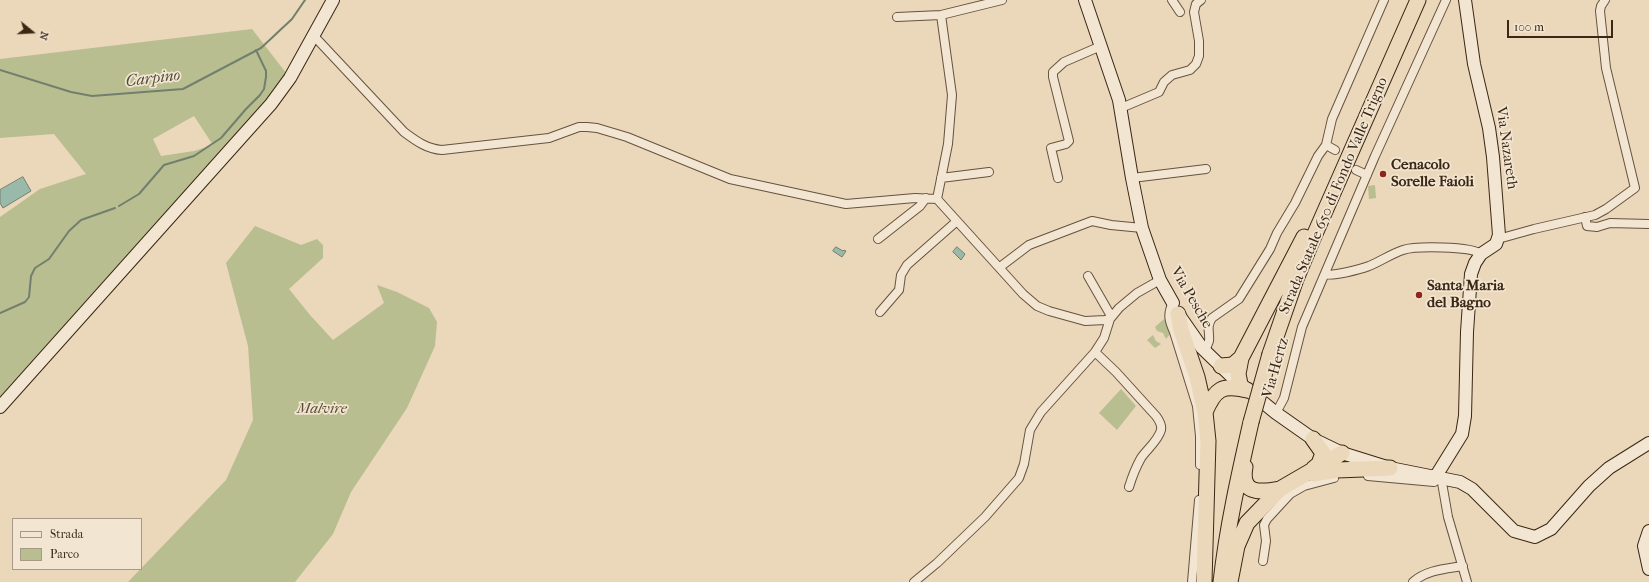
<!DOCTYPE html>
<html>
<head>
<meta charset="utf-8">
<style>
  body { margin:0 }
  #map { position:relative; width:1649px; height:582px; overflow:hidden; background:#ebd7ba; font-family:"IM FELL French Canon",serif }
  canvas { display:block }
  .legend { position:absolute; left:12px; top:518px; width:130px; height:52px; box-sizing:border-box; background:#f2e5d2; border:1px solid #a89986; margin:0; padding:5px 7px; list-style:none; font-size:12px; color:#3a2714 }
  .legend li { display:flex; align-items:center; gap:8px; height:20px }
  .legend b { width:20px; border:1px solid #a89986 }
  .north { position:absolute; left:12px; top:12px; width:40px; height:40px; -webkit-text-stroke:3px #f2e5d2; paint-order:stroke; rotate:108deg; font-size:11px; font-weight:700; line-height:16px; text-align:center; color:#3a2714 }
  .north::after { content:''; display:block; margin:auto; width:14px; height:18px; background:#3a2714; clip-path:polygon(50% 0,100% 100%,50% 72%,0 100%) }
  .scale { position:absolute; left:1507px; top:20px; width:106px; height:18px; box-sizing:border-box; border:2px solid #3a2714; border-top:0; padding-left:5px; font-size:12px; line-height:14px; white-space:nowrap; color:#3a2714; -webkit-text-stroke:3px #f2e5d2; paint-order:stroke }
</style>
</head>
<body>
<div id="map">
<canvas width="1649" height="582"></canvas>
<ul class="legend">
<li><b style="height:5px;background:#f2e5d2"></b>Strada</li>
<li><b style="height:11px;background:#b8be8f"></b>Parco</li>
</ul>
<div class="north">N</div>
<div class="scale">100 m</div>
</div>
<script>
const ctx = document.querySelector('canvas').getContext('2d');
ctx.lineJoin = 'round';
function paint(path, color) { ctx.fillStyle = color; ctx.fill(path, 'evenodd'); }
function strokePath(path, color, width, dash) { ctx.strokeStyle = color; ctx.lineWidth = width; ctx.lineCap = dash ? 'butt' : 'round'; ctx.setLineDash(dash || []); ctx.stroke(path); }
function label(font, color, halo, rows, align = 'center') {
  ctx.font = font + ' "IM FELL French Canon",serif'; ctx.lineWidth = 3.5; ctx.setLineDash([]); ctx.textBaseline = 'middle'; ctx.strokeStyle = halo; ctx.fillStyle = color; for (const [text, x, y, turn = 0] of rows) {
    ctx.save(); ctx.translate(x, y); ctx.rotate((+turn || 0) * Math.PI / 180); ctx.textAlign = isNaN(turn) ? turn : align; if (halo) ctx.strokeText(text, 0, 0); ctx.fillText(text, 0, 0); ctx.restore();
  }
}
const green = new Path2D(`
  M 252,29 L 290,78 L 286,84 L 273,88 L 278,95 L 0,402 L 0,217 L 40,189 L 86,174 L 54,134 L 0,138 L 0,59 ZM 194,116 L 213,145 L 194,151 L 161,156 L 153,139 Z
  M 1375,185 L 1376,198 L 1369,199 L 1368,186 Z
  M 255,226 L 301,245 L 317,239 L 323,245 L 323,258 L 289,289 L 310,315 L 333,340 L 384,303 L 377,285 L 397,292 L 429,308 L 437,322 L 435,346 L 407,408 L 351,492 L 333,534 L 295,582 L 128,582 L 226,480 L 253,420 L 248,346 L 226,263 Z
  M 1164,319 L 1171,333 L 1166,339 L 1163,333 L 1157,331 L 1155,327 Z
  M 1153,335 L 1156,341 L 1161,344 L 1155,348 L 1147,340 Z
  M 1121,389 L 1136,406 L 1117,430 L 1099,413 Z`);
const water = new Path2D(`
  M 23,177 L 31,191 L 3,208 L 0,203 L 0,190 Z
  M 836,247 L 843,251 L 844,250 L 846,251 L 842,257 L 833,251 Z
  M 957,247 L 965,254 L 961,260 L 953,252 Z`);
const stream = new Path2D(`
  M 0,70 L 71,92 L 92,96 L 183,89 L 261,48 L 292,19 L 305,0
  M 119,206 L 139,194 L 164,165 L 194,156 L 221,138 L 246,109 L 260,95 L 264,89 L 266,77 L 266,71 L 256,50
  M 0,313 L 25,302 L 29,297 L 31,276 L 35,268 L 49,259 L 69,231 L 81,220 L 115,208`);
const street = new Path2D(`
  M 1172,0 L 1180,12
  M 897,17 L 941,15 L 1002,0
  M 314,36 L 404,132 C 416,141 427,149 442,150 L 549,138 L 579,127 L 587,127 L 597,128 L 627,137 L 730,179 L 846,204 L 915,198 L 937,199 L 1023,294 L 1037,306 L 1049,311 L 1085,321 L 1105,320 L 1110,319 L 1119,308 L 1137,293 L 1160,280
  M 1121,108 L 1159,92 L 1164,82 L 1172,75 L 1190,70 L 1196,64 L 1199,56 L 1199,41 L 1194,12 L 1196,4 L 1201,0
  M 1326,145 L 1335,150
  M 1356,170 L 1367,175
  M 941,178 L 989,172
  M 1058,178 L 1051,148 L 1066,144 L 1069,141 L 1053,77 L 1053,72 L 1064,62 L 1101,46
  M 1132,178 L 1206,169
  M 937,199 L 948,144 L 952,95 L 941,15
  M 1585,217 L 1587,226 L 1597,227 L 1610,223 L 1649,224
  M 878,239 L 920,206 L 926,198
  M 1498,239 L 1534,229 L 1595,215 L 1606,209 L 1635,188 L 1606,68 L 1600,11 L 1601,6 L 1605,0
  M 1000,267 L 1029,245 L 1092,221 L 1111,225 L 1142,228
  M 1325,274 C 1332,277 1361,269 1369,266 C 1381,261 1391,254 1403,250 C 1415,246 1471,246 1481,254
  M 1088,276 L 1111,316
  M 1173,303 C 1167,314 1169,321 1174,332 L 1197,406 L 1200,436 L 1200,465
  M 880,312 L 899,290 L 901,275 L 907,265 L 957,221
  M 1205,351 C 1206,348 1208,344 1209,341 C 1210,332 1206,327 1212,318 L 1239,299 L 1270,249 L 1277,233 L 1295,203 L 1318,156 L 1326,145 L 1332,119 L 1384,0
  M 1095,352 L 1116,372 L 1156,416 C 1159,420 1162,425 1161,430 C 1158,441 1147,449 1141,458 C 1136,467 1132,477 1129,487
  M 1276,413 L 1284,398 L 1302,327 L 1375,156 L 1446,0
  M 1368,476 L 1434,482 L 1439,479
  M 1441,477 L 1448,517 L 1467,582
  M 1263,561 L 1266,541 L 1264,525 L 1267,519 L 1290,494 L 1304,486 L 1334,478
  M 914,582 L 937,563 L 985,517 L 1019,478 L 1024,464 L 1030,430 L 1041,412 L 1095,352 L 1104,338 L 1110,319
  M 1192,582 L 1199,500
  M 1413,582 C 1426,570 1445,569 1463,566`);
const secondary = new Path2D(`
  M 1085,0 L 1119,100 L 1132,178 L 1142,228 L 1160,280 L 1173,303
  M 1179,315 L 1202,348 L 1232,377 L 1276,413 L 1313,439 L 1342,453 L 1390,468 L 1460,482 L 1472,489 L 1514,531 L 1535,537 L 1551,529 L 1589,486 L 1609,468 L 1649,443
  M 0,407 L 271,104 L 290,78 L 333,0
  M 1436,476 L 1462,434 L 1465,416 L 1467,332 L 1471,274 L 1475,263 L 1481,254 L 1496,244 L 1499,235 L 1493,157 L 1489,128 L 1474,64 L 1465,0
  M 1649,531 L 1644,546 L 1649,569`);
const highway = new Path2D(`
  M 1178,314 L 1181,330 L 1197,377 L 1205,412 L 1208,441 L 1204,582
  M 1270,354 L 1296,279 L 1314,236 L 1418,0
  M 1221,366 L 1233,365 L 1241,358
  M 1240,384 L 1238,374 L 1241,358 L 1304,237
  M 1205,412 C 1215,389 1222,384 1247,390
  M 1245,467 C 1240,494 1259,493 1280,489
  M 1313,469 L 1319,464 L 1323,453 L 1313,439
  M 1313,474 L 1337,470 L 1390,468
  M 1221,582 C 1227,528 1239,475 1251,422
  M 1230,582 L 1237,546 L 1247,523 L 1280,489 L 1342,453`);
const highwayBridge = new Path2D(`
  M 1251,422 L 1270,354`);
const markers = [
  [1383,174,4,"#8f2418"],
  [1419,295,4,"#8f2418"]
];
const streetNames = [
  ["Via Nazareth",1506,148,82],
  ["Strada Statale 650 di Fondo Valle Trigno",1334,196,-67],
  ["Via Pesche",1191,298,60],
  ["Via Hertz",1276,368,-74]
];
const poiNames = [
  ["Cenacolo",1391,165],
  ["Sorelle Faioli",1391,182],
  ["Santa Maria",1427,286],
  ["del Bagno",1427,303]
];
const parkNames = [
  ["Malvire",322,409]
];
const waterNames = [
  ["Carpino",153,79,-7]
];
paint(green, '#b8be8f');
paint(water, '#99baaa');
strokePath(water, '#737f6e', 1);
strokePath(stream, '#737f6e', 2);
strokePath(street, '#66533e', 10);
strokePath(secondary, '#3a2714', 14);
strokePath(highway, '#3a2714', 17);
strokePath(street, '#f2e5d2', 8);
strokePath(secondary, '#f2e5d2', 12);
strokePath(highway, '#ebd7ba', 15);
strokePath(highwayBridge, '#3a2714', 17, []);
strokePath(highwayBridge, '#ebd7ba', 15);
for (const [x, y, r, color] of markers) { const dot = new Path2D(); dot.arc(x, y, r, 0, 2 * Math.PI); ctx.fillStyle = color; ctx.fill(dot); strokePath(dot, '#f2e5d2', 1.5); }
label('15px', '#3a2714', '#f2e5d2', streetNames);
label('bold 15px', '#3a2714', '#f2e5d2', poiNames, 'left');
label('italic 15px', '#5a4d33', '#f2e5d2', parkNames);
label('italic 16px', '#524c3a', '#f2e5d2', waterNames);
</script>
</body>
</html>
